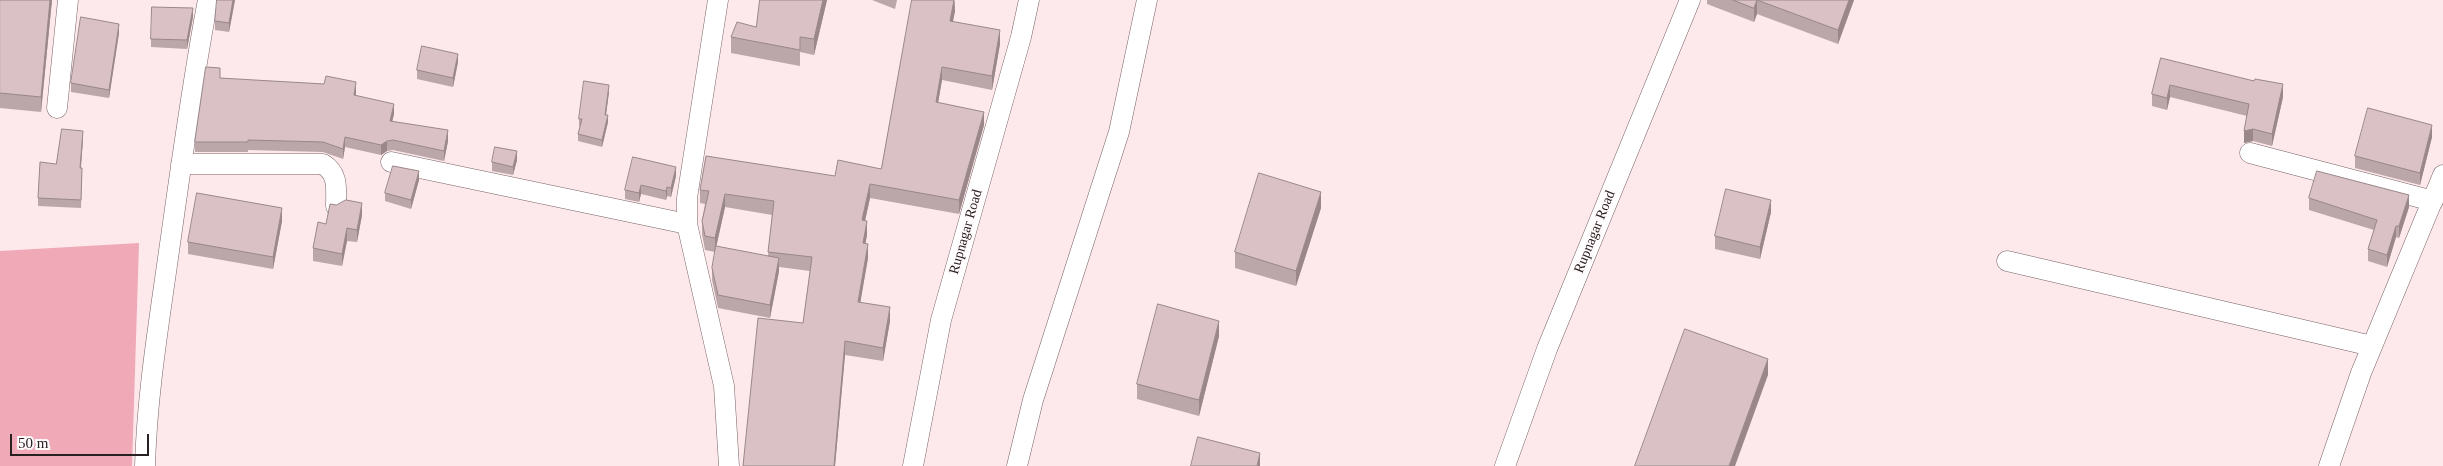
<!DOCTYPE html>
<html>
<head>
<meta charset="utf-8">
<style>
  body { margin:0 }
  #map { position:relative; width:2443px; height:466px; overflow:hidden; background:#fde8eb; font-family:"Times New Roman",serif }
  canvas { display:block }
  .scale { position:absolute; left:10px; top:434px; width:139px; height:22px; box-sizing:border-box; border:2px solid #292021; border-top:0; padding-left:6px; font-size:15px; line-height:18px; white-space:nowrap; color:#292021; -webkit-text-stroke:4px #fffafb; paint-order:stroke }
</style>
</head>
<body>
<div id="map">
<canvas width="2443" height="466"></canvas>
<div class="scale">50 m</div>
</div>
<script>
const ctx = document.querySelector('canvas').getContext('2d');
ctx.lineJoin = 'round';
function paint(path, color) { ctx.fillStyle = color; ctx.fill(path, 'evenodd'); }
function strokePath(path, color, width, dash) { ctx.strokeStyle = color; ctx.lineWidth = width; ctx.lineCap = dash ? 'butt' : 'round'; ctx.setLineDash(dash || []); ctx.stroke(path); }
function label(font, color, halo, rows, align = 'center') {
  ctx.font = font + ' "Times New Roman",serif'; ctx.lineWidth = 4; ctx.setLineDash([]); ctx.textBaseline = 'middle'; ctx.strokeStyle = halo; ctx.fillStyle = color; for (const [text, x, y, turn = 0] of rows) {
    ctx.save(); ctx.translate(x, y); ctx.rotate((+turn || 0) * Math.PI / 180); ctx.textAlign = isNaN(turn) ? turn : align; if (halo) ctx.strokeText(text, 0, 0); ctx.fillText(text, 0, 0); ctx.restore();
  }
}
const green = new Path2D(`
  M 139,243 L 132,466 L 0,466 L 0,251 Z`);
const minor = new Path2D(`
  M 718,0 L 687,198 L 687,224 L 724,386 L 729,466
  M 57,108 L 68,0
  M 2250,153 L 2433,201
  M 391,162 L 687,224
  M 181,164 L 323,164 C 339,174 336,189 336,206
  M 2007,261 L 2372,346
  M 145,466 C 147,394 159,323 169,251 C 181,167 192,83 208,0
  M 913,466 L 941,320 L 1021,37 L 1029,0
  M 1017,466 L 1033,400 L 1119,132 L 1147,0
  M 1505,466 L 1547,349 L 1690,0
  M 2329,466 L 2361,373 L 2443,175`);
const wall = new Path2D(`
  M 0,0 L 52,0 L 41,112 L 0,108 Z
  M 235,0 L 229,32 L 215,30 L 215,21 Z
  M 827,0 L 814,55 L 800,52 L 800,66 L 731,53 L 731,37 Z
  M 872,0 L 897,0 L 895,9 Z
  M 955,0 L 955,11 L 953,21 L 1000,44 L 992,90 L 942,80 L 938,102 L 984,125 L 959,214 L 870,198 L 865,221 L 867,235 L 865,244 L 868,258 L 860,302 L 890,321 L 883,361 L 845,355 L 835,466 L 743,466 L 803,323 L 810,271 L 779,267 L 779,271 L 770,318 L 718,308 L 712,280 L 712,268 L 768,256 L 772,215 L 725,207 L 715,252 L 705,250 L 702,234 L 702,221 L 705,204 L 700,203 L 700,190 L 835,176 L 881,169 Z
  M 1707,0 L 1854,0 L 1838,44 L 1757,14 L 1754,22 L 1707,4 Z
  M 193,17 L 187,49 L 151,47 L 151,39 Z
  M 119,33 L 109,98 L 71,92 L 71,83 Z
  M 2161,58 L 2283,97 L 2272,146 L 2253,141 L 2244,143 L 2247,116 L 2170,97 L 2167,110 L 2152,106 L 2152,94 Z
  M 458,62 L 453,87 L 417,79 L 417,70 Z
  M 220,78 L 356,93 L 356,95 L 394,114 L 392,121 L 448,141 L 444,161 L 393,150 L 387,151 L 381,155 L 345,147 L 343,159 L 323,152 L 248,150 L 248,152 L 195,152 L 195,142 Z
  M 609,92 L 606,115 L 608,122 L 602,147 L 578,141 L 578,134 L 580,126 L 579,126 L 579,119 Z
  M 2432,137 L 2420,185 L 2355,168 L 2355,156 Z
  M 83,139 L 81,168 L 82,177 L 81,208 L 38,206 L 38,198 L 56,164 Z
  M 517,160 L 513,175 L 492,171 L 492,162 Z
  M 676,176 L 671,197 L 667,196 L 666,200 L 641,194 L 639,202 L 625,199 L 625,190 Z
  M 419,180 L 411,209 L 385,201 L 385,193 Z
  M 2309,198 L 2409,207 L 2399,238 L 2396,237 L 2387,267 L 2368,261 L 2368,249 L 2374,230 L 2309,210 Z
  M 1321,208 L 1296,286 L 1235,268 L 1235,252 Z
  M 1771,212 L 1760,259 L 1715,249 L 1715,236 Z
  M 362,215 L 357,242 L 347,241 L 342,266 L 313,261 L 313,248 L 326,224 Z
  M 282,221 L 273,269 L 188,254 L 188,242 Z
  M 1219,336 L 1199,416 L 1137,399 L 1137,384 Z`);
const shadedWall = new Path2D(`
  M 50,0 L 52,0 L 41,112 L 41,97 Z
  M 233,0 L 235,0 L 229,32 L 229,23 Z
  M 823,0 L 827,0 L 814,55 L 814,39 Z
  M 954,0 L 955,11 L 950,35 L 950,21 Z
  M 1757,0 L 1757,14 L 1754,22 L 1754,8 Z
  M 1849,0 L 1854,0 L 1838,44 L 1838,30 Z
  M 193,8 L 193,17 L 187,49 L 187,40 Z
  M 119,24 L 119,33 L 109,98 L 109,90 Z
  M 1000,30 L 1000,44 L 992,90 L 992,76 Z
  M 458,54 L 458,62 L 453,87 L 453,78 Z
  M 942,67 L 942,80 L 936,115 L 936,102 Z
  M 356,82 L 356,93 L 354,105 L 354,95 Z
  M 2283,84 L 2283,97 L 2272,146 L 2272,134 Z
  M 609,85 L 609,92 L 605,122 L 605,115 Z
  M 2170,85 L 2170,97 L 2167,110 L 2167,98 Z
  M 394,104 L 394,114 L 390,131 L 390,121 Z
  M 984,112 L 984,125 L 959,214 L 959,200 Z
  M 608,115 L 608,122 L 602,147 L 602,140 Z
  M 2432,125 L 2432,137 L 2420,185 L 2420,173 Z
  M 2253,129 L 2253,141 L 2244,143 L 2244,131 Z
  M 448,130 L 448,141 L 444,161 L 444,151 Z
  M 83,131 L 83,139 L 80,177 L 80,168 Z
  M 345,137 L 345,147 L 343,159 L 343,149 Z
  M 387,141 L 387,151 L 381,155 L 381,145 Z
  M 517,151 L 517,160 L 513,175 L 513,167 Z
  M 676,167 L 676,176 L 671,197 L 671,188 Z
  M 419,171 L 419,180 L 411,209 L 411,200 Z
  M 870,184 L 870,198 L 862,234 L 862,220 Z
  M 641,185 L 641,194 L 639,202 L 639,193 Z
  M 667,187 L 667,196 L 666,200 L 666,191 Z
  M 1321,192 L 1321,208 L 1296,286 L 1296,271 Z
  M 725,194 L 725,207 L 715,252 L 715,238 Z
  M 2409,195 L 2409,207 L 2399,238 L 2399,226 Z
  M 1771,200 L 1771,212 L 1760,259 L 1760,247 Z
  M 362,203 L 362,215 L 357,242 L 357,230 Z
  M 282,208 L 282,221 L 273,269 L 273,257 Z
  M 867,221 L 867,235 L 863,257 L 863,243 Z
  M 2396,226 L 2396,237 L 2387,267 L 2387,255 Z
  M 347,228 L 347,241 L 342,266 L 342,254 Z
  M 868,244 L 868,258 L 858,316 L 858,302 Z
  M 779,258 L 779,271 L 770,318 L 770,305 Z
  M 890,307 L 890,321 L 883,361 L 883,348 Z
  M 1219,321 L 1219,336 L 1199,416 L 1199,400 Z
  M 845,341 L 845,355 L 835,466 L 834,466 Z
  M 1768,359 L 1768,375 L 1735,466 L 1729,466 Z
  M 1260,453 L 1260,466 L 1257,466 Z`);
const building = new Path2D(`
  M 0,0 L 50,0 L 41,97 L 0,93 Z
  M 217,0 L 233,0 L 229,23 L 215,21 Z
  M 760,0 L 823,0 L 814,39 L 800,37 L 800,50 L 731,37 L 737,22 L 756,27 Z
  M 912,0 L 954,0 L 950,21 L 1000,30 L 992,76 L 942,67 L 936,102 L 984,112 L 959,200 L 870,184 L 862,220 L 867,221 L 863,243 L 868,244 L 858,302 L 890,307 L 883,348 L 845,341 L 834,466 L 743,466 L 758,318 L 803,323 L 812,257 L 768,252 L 774,201 L 725,194 L 715,238 L 705,236 L 702,221 L 709,191 L 700,190 L 706,156 L 835,176 L 838,160 L 881,169 Z
  M 1733,0 L 1849,0 L 1838,30 L 1757,0 L 1754,8 Z
  M 152,7 L 193,8 L 187,40 L 151,39 Z
  M 81,17 L 119,24 L 109,90 L 71,83 Z
  M 422,46 L 458,54 L 453,78 L 417,70 Z
  M 2161,58 L 2254,81 L 2255,79 L 2283,84 L 2272,134 L 2253,129 L 2244,131 L 2249,104 L 2170,85 L 2167,98 L 2152,94 Z
  M 206,67 L 220,68 L 220,78 L 324,84 L 326,76 L 356,82 L 354,95 L 394,104 L 390,121 L 448,130 L 444,151 L 393,140 L 387,141 L 381,145 L 345,137 L 343,149 L 323,142 L 248,140 L 248,142 L 195,142 Z
  M 584,81 L 609,85 L 605,115 L 608,115 L 602,140 L 578,134 L 582,119 L 579,119 Z
  M 2368,108 L 2432,125 L 2420,173 L 2355,156 Z
  M 62,129 L 83,131 L 80,168 L 82,168 L 81,200 L 38,198 L 40,162 L 56,164 Z
  M 495,147 L 517,151 L 513,167 L 492,162 Z
  M 633,157 L 676,167 L 671,188 L 667,187 L 666,191 L 641,185 L 639,193 L 625,190 Z
  M 393,166 L 419,171 L 411,200 L 385,193 Z
  M 2317,171 L 2409,195 L 2399,226 L 2396,226 L 2387,255 L 2368,249 L 2377,220 L 2309,198 Z
  M 1259,173 L 1321,192 L 1296,271 L 1235,252 Z
  M 1726,189 L 1771,200 L 1760,247 L 1715,236 Z
  M 197,193 L 282,208 L 273,257 L 188,242 Z
  M 346,200 L 362,203 L 357,230 L 347,228 L 342,254 L 313,248 L 318,222 L 326,224 L 330,204 L 336,205 Z
  M 716,246 L 779,258 L 770,305 L 718,295 L 712,268 Z
  M 1158,304 L 1219,321 L 1199,400 L 1137,384 Z
  M 1685,329 L 1768,359 L 1729,466 L 1635,466 Z
  M 1198,437 L 1260,453 L 1257,466 L 1191,466 Z`);
const streetNames = [
  ["Rupnagar Road",966,232,-74],
  ["Rupnagar Road",1595,232,-68]
];
paint(green, '#f0a9b6');
strokePath(minor, '#786366', 21);
strokePath(minor, '#fff', 20);
paint(wall, '#bba6a9');
paint(shadedWall, '#99878a');
paint(building, '#dac1c5');
strokePath(building, '#99878a', 1);
label('14px', '#292021', '#fffafb', streetNames);
</script>
</body>
</html>
